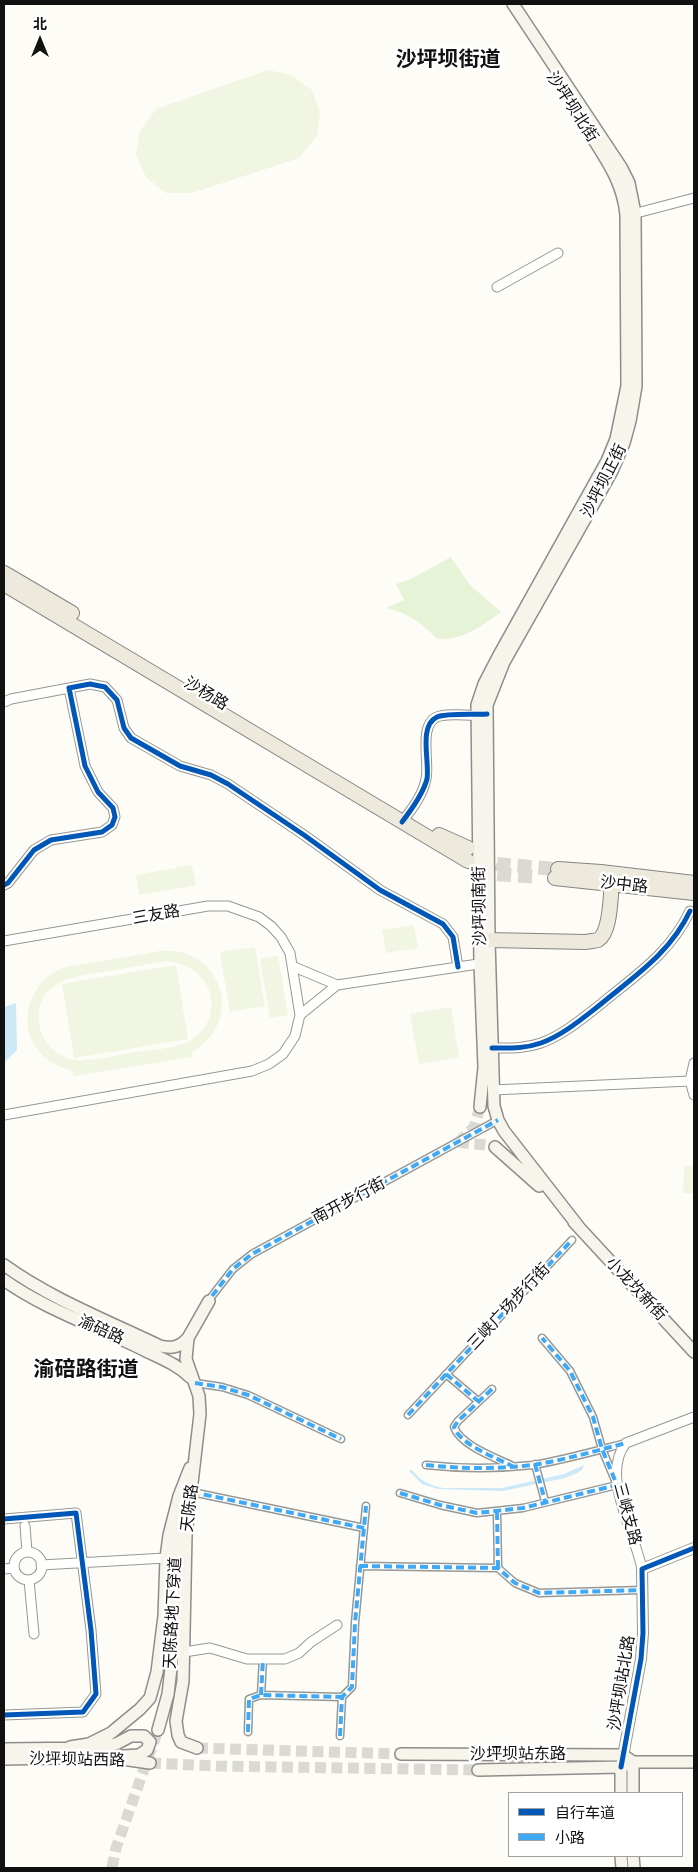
<!DOCTYPE html>
<html>
<head>
<meta charset="utf-8">
<style>
  body { margin:0 }
  #map { position:relative; width:698px; height:1872px; overflow:hidden; background:#fdfcf7; font-family:"Zilla Slab","Noto Sans SC",serif }
  canvas { display:block }
  .frame { position:absolute; inset:0; border:5px solid #111; pointer-events:none }
  .legend { position:absolute; left:508px; top:1792px; width:175px; height:65px; box-sizing:border-box; background:#fff; border:1px solid #a0a0a0; margin:0; padding:6px 9px; list-style:none; font-size:15px; color:#111 }
  .legend li { display:flex; align-items:center; gap:10px; height:25px }
  .legend b { width:25px; border:1px solid #a0a0a0 }
  .north { position:absolute; left:15px; top:15px; width:50px; height:50px; -webkit-text-stroke:4px #fff; paint-order:stroke; rotate:0deg; font-size:14px; font-weight:700; line-height:20px; text-align:center; color:#111 }
  .north::after { content:''; display:block; margin:auto; width:18px; height:22px; background:#111; clip-path:polygon(50% 0,100% 100%,50% 72%,0 100%) }
</style>
</head>
<body>
<div id="map">
<canvas width="698" height="1872"></canvas>
<div class="frame"></div>
<ul class="legend">
<li><b style="height:6px;background:#0057b8"></b>自行车道</li>
<li><b style="height:6px;background:#3fa9f5"></b>小路</li>
</ul>
<div class="north">北</div>
</div>
<script>
const ctx = document.querySelector('canvas').getContext('2d');
ctx.lineJoin = 'round';
function paint(path, color) { ctx.fillStyle = color; ctx.fill(path, 'evenodd'); }
function strokePath(path, color, width, dash) { ctx.strokeStyle = color; ctx.lineWidth = width; ctx.lineCap = dash ? 'butt' : 'round'; ctx.setLineDash(dash || []); ctx.stroke(path); }
function label(font, color, halo, rows, align = 'center') {
  ctx.font = font + ' "Zilla Slab","Noto Sans SC",serif'; ctx.lineWidth = 5; ctx.setLineDash([]); ctx.textBaseline = 'middle'; ctx.strokeStyle = halo; ctx.fillStyle = color; for (const [text, x, y, turn = 0] of rows) {
    ctx.save(); ctx.translate(x, y); ctx.rotate((+turn || 0) * Math.PI / 180); ctx.textAlign = isNaN(turn) ? turn : align; if (halo) ctx.strokeText(text, 0, 0); ctx.fillText(text, 0, 0); ctx.restore();
  }
}
const green = new Path2D(`
  M 451,557 L 469,584 L 501,612 C 481,626 463,641 437,639 C 422,623 408,613 386,608 L 404,600 L 396,584 L 411,579 Z`);
const pitch = new Path2D(`
  M 268,70 L 291,75 L 312,90 L 320,113 L 317,136 L 299,158 L 192,193 L 166,193 L 146,177 L 136,154 L 140,131 L 156,109 Z
  M 192,865 L 196,885 L 139,895 L 136,875 Z
  M 414,925 L 418,948 L 386,953 L 382,930 Z
  M 255,947 L 265,1006 L 230,1012 L 220,952 Z
  M 160,951 C 222,945 246,1021 192,1052 L 193,1057 L 73,1076 L 73,1071 C 53,1066 37,1055 30,1036 C 22,1011 34,982 58,970 C 69,965 83,964 95,962 C 117,959 139,955 160,951 ZM 162,962 C 202,959 229,1003 199,1034 C 195,1038 189,1042 183,1044 C 168,1049 150,1050 135,1052 C 118,1055 100,1060 82,1060 C 75,1061 67,1059 60,1055 C 48,1048 40,1035 39,1021 C 36,978 79,976 110,971 C 127,968 145,965 162,962 Z
  M 278,956 L 288,1015 L 270,1018 L 260,959 Z
  M 176,965 L 188,1039 L 74,1058 L 62,984 Z
  M 451,1007 L 459,1057 L 419,1064 L 410,1014 Z
  M 684,1166 L 694,1166 L 694,1193 L 683,1193 Z`);
const water = new Path2D(`
  M 16,1003 L 17,1050 L 4,1063 L 4,1007 Z
  M 584,1465 L 582,1470 L 577,1473 L 565,1478 L 503,1491 L 438,1489 L 422,1484 L 409,1471 L 412,1470 C 421,1481 429,1485 443,1488 L 502,1488 L 564,1474 Z`);
const secondaryTunnel = new Path2D(`
  M 458,1142 C 470,1145 484,1143 495,1147
  M 458,1143 L 474,1127 L 480,1107
  M 197,1748 L 401,1754
  M 150,1763 L 217,1766 L 478,1770
  M 112,1868 L 116,1848 L 158,1730`);
const primaryTunnel = new Path2D(`
  M 478,854 L 497,864 L 555,869
  M 478,866 L 495,874 L 539,877`);
const pedestrian = new Path2D(`
  M 212,1296 L 233,1269 L 252,1254 L 498,1120
  M 446,1374 L 478,1401
  M 195,1383 L 222,1387 L 248,1395 L 341,1439
  M 492,1389 L 458,1421 L 454,1427 C 460,1445 496,1458 513,1466
  M 408,1415 L 572,1240
  M 535,1464 L 545,1501
  M 426,1465 C 462,1469 497,1469 533,1465 C 564,1460 595,1451 626,1443
  M 192,1492 L 364,1528
  M 400,1493 L 440,1505 L 477,1513 L 523,1508 L 617,1485 L 602,1449 L 593,1417 L 570,1371 L 542,1338
  M 497,1512 L 498,1568
  M 360,1566 L 498,1568 L 515,1583 L 539,1593 L 643,1590
  M 261,1695 L 263,1659
  M 248,1732 L 249,1699 L 261,1695 L 342,1697
  M 340,1736 L 342,1697 L 352,1687 L 355,1623 L 366,1506`);
const minor = new Path2D(`
  M 629,215 L 694,198
  M 497,287 L 558,253
  M 4,702 L 11,699 L 69,688
  M 402,822 C 412,809 423,795 426,779 C 430,763 417,721 440,716 C 453,713 468,716 482,715
  M 4,885 L 8,883 L 34,850 L 51,840 L 102,832 L 112,825 L 115,817 L 113,808 L 98,792 L 85,766 L 69,688 L 90,684 L 105,687 L 117,700 L 124,728 L 131,738 L 180,766 L 211,775 L 228,784 L 304,835 L 380,890 L 443,924 L 453,937 L 458,967
  M 4,941 L 208,906 L 228,906 L 259,917 L 271,926 L 281,937 L 290,953 L 300,1015 L 295,1036 L 283,1054 L 269,1064 L 252,1071 L 4,1115
  M 292,966 L 337,985
  M 300,1015 L 337,985 L 485,963
  M 492,1048 C 509,1048 524,1049 541,1043 C 563,1035 583,1018 601,1004 C 636,975 670,953 690,911
  M 694,1063 L 690,1081 L 694,1095
  M 493,1090 L 690,1081
  M 4,1519 L 76,1513 L 91,1630 L 96,1694 L 83,1712 L 4,1715
  M 25,1526 L 27,1552
  M14 1566a14 14 0 1 1 28 0a14 14 0 1 1-28 0Z
  M 41,1565 L 166,1558
  M 4,1569 L 14,1568
  M 642,1569 C 635,1533 600,1475 626,1443 L 694,1417
  M 29,1580 L 34,1634
  M 184,1652 L 210,1648 L 247,1659 L 285,1659 L 299,1653 L 311,1642 L 337,1625`);
const tertiary = new Path2D(`
  M 622,1762 L 641,1659 L 643,1633 L 642,1569 L 694,1548`);
const secondary = new Path2D(`
  M 513,4 L 621,167 L 629,183 L 635,213 L 636,386 L 630,421 L 624,443 L 612,471 L 598,496 L 504,662 L 487,705 L 489,940 L 494,1106 L 498,1120 L 504,1131 L 578,1226
  M 480,1107 L 484,1067 L 480,964 L 477,705 L 484,684 L 498,657 L 607,461 L 616,439 L 627,386 L 626,215 C 623,181 605,158 587,129
  M 495,1147 L 539,1186
  M 574,1222 L 694,1352
  M 4,1265 C 51,1299 108,1321 160,1346 C 172,1349 180,1347 188,1338 L 209,1301
  M 4,1280 C 46,1310 98,1327 144,1350 C 160,1358 177,1364 190,1377
  M 188,1338 L 186,1359 L 199,1396 L 200,1414 L 186,1535 L 183,1681 L 176,1721 L 178,1735 L 181,1742 L 197,1748
  M 158,1730 L 168,1694 L 173,1651 L 175,1558 L 182,1515
  M 70,1747 L 89,1744 L 111,1733 L 140,1709 L 150,1698 L 157,1672 L 164,1616 L 166,1558 L 169,1535 L 179,1496 L 190,1468
  M 4,1749 L 97,1748 L 116,1744 L 131,1736 L 144,1736 L 150,1742 L 147,1750 L 139,1755 L 108,1757
  M 401,1754 L 623,1755 L 633,1762
  M 4,1759 L 108,1757 L 150,1763
  M 621,1767 L 621,1793
  M 478,1770 L 621,1767 L 633,1762 L 694,1762
  M 633,1793 L 633,1762
  M 621,1856 L 622,1868
  M 633,1856 L 634,1868`);
const primary = new Path2D(`
  M 4,573 L 72,613
  M 4,584 L 468,861
  M 439,835 L 468,848
  M 558,869 L 601,872 L 694,883
  M 555,878 L 694,893
  M 489,940 L 586,942 C 590,941 595,941 598,940 C 611,932 610,898 612,884`);
const quiet = new Path2D(`
  M 212,1296 L 233,1269 L 252,1254 L 498,1120
  M 446,1374 L 478,1401
  M 195,1383 L 222,1387 L 248,1395 L 341,1439
  M 492,1389 L 458,1421 L 454,1427 C 460,1445 497,1458 514,1467
  M 408,1415 L 572,1240
  M 535,1464 L 545,1501
  M 426,1465 C 462,1469 497,1469 533,1465 C 564,1460 595,1451 626,1443
  M 192,1492 L 364,1528
  M 400,1493 L 440,1505 L 477,1513 L 523,1508 L 617,1485 L 602,1449 L 593,1417 L 570,1371 L 542,1338
  M 497,1512 L 498,1568
  M 360,1566 L 498,1568 L 515,1583 L 539,1593 L 643,1590
  M 261,1695 L 263,1659
  M 248,1732 L 249,1699 L 261,1695 L 342,1697
  M 340,1736 L 342,1697 L 352,1687 L 355,1623 L 366,1506`);
const cycleway = new Path2D(`
  M 402,822 C 412,809 423,794 427,779 C 430,762 418,726 437,717 C 446,713 475,715 487,714
  M 4,885 L 8,883 L 34,850 L 51,840 L 102,832 L 112,825 L 115,817 L 113,808 L 98,792 L 85,766 L 69,688 L 90,684 L 105,687 L 117,700 L 124,728 L 131,738 L 180,766 L 211,775 L 228,784 L 304,835 L 380,890 L 443,924 L 453,937 L 458,967
  M 492,1048 C 509,1048 524,1049 541,1043 C 563,1035 583,1018 601,1004 C 636,975 670,953 690,911
  M 4,1519 L 76,1513 L 91,1630 L 96,1694 L 83,1712 L 4,1715
  M 621,1767 L 641,1659 L 643,1633 L 642,1569 L 694,1548`);
const streetNames = [
  ["沙坪坝北街",572,107,57],
  ["沙坪坝正街",604,481,-63],
  ["沙杨路",206,694,31],
  ["沙中路",624,885,6],
  ["沙坪坝南街",480,906,-91],
  ["三友路",156,915,-10],
  ["南开步行街",349,1201,-28],
  ["小龙坎新街",636,1289,47],
  ["三峡广场步行街",509,1307,-47],
  ["渝碚路",101,1330,24],
  ["天陈路",190,1508,-83],
  ["三峡支路",627,1514,75],
  ["天陈路地下穿道",173,1613,-87],
  ["沙坪坝站北路",622,1683,-81],
  ["沙坪坝站东路",518,1754],
  ["沙坪坝站西路",77,1760,1]
];
const districtNames = [
  ["沙坪坝街道",448,60],
  ["渝碚路街道",86,1370]
];
paint(green, '#e7f3d7');
paint(pitch, '#f0f6e1');
paint(water, '#cde8f7');
strokePath(secondaryTunnel, '#dad9d4', 11, [11, 5.5]);
strokePath(primaryTunnel, '#dad9d4', 14, [14, 7]);
strokePath(pedestrian, '#979795', 9);
strokePath(minor, '#979795', 11);
strokePath(tertiary, '#979795', 12);
strokePath(secondary, '#8e8d8b', 14);
strokePath(primary, '#858482', 16);
strokePath(pedestrian, '#fffffe', 6);
strokePath(minor, '#fffffe', 9);
strokePath(tertiary, '#fffffe', 10);
strokePath(secondary, '#f6f4eb', 11);
strokePath(primary, '#ede9dc', 14);
strokePath(quiet, '#3fa9f5', 4, [8, 4]);
strokePath(cycleway, '#0057b8', 5);
label('16px', '#111', '#fff', streetNames);
label('bold 21px', '#111', '#fff', districtNames);
</script>
</body>
</html>
